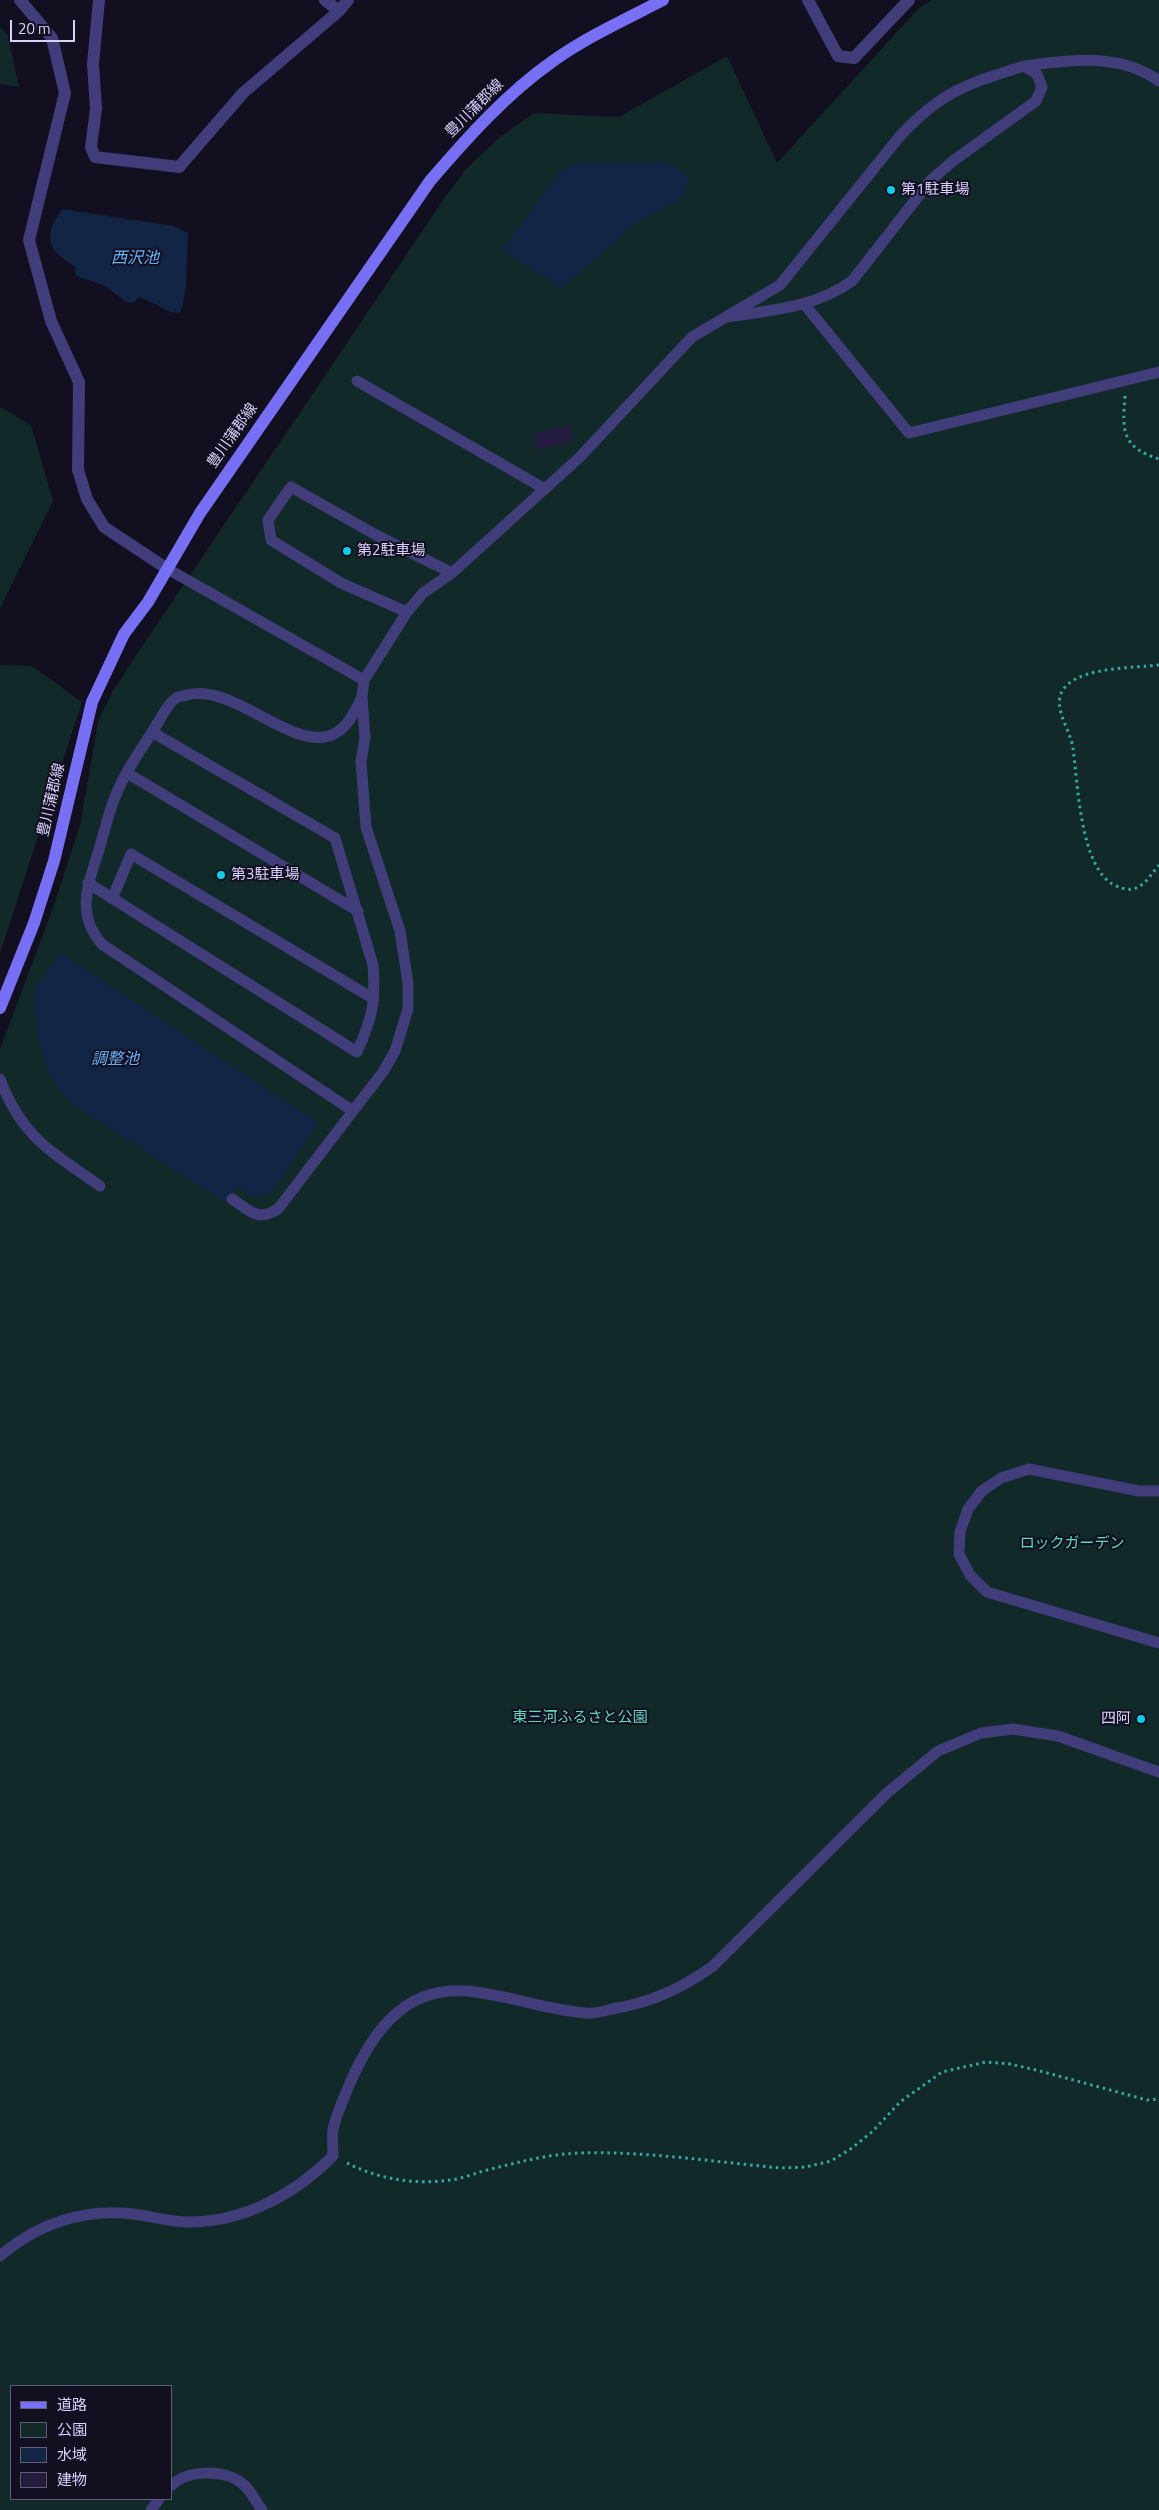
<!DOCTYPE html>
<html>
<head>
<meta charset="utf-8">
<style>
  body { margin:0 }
  #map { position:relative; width:1159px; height:2510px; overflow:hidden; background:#120f20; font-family:"Titillium Web","Noto Sans JP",sans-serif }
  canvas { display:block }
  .legend { position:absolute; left:10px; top:2385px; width:162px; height:115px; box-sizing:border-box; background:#120f20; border:1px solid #615d78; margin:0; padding:6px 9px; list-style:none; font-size:15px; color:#d7d1fb }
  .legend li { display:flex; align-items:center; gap:10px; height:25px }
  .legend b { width:25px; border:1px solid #615d78 }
  .scale { position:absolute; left:10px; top:20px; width:65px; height:22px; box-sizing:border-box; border:2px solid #d7d1fb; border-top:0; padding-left:6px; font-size:15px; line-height:18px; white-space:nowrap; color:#d7d1fb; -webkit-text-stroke:4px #120f20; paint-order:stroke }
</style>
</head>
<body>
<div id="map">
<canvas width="1159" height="2510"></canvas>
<ul class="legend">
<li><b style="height:6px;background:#7770f4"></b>道路</li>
<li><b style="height:14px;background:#122929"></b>公園</li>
<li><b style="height:14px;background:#122545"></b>水域</li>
<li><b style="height:14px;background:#241c3f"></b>建物</li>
</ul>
<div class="scale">20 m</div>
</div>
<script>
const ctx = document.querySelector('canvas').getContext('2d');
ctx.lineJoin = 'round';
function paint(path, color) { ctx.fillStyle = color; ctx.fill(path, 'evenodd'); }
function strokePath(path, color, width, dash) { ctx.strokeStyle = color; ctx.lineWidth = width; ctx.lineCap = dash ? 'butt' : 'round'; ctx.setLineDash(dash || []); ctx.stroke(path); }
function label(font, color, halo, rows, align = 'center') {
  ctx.font = font + ' "Titillium Web","Noto Sans JP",sans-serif'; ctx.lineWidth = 4; ctx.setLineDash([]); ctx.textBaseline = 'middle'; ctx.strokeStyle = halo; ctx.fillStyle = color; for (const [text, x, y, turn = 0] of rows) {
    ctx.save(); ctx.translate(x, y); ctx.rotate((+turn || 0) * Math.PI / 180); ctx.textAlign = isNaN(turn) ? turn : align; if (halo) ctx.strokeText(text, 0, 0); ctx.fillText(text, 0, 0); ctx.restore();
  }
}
const green = new Path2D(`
  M 932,0 L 1159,0 L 1159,2510 L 0,2510 L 0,1049 L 53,908 L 80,825 L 98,722 L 111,694 L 139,651 L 446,196 L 467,168 L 499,138 L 534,113 L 619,117 L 727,56 L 777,163 L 919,8 ZM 11,2386 L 171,2386 L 171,2499 L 11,2499 Z
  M 0,28 L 7,33 L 19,87 L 0,84 Z
  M 0,407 L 31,425 L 53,501 L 0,608 Z
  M 0,665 L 32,666 L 82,702 L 0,953 Z`);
const water = new Path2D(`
  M 662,162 L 674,165 L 688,178 L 685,194 L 677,202 L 636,223 L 562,288 L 502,251 L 561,170 L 576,163 Z
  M 63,209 L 173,226 L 188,233 L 186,286 L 181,312 L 173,313 L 140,297 L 133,303 L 126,302 L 105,286 L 76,276 L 75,267 C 69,262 61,258 56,252 C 44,240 53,219 63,209 Z
  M 60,953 L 319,1123 L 269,1195 L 252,1197 L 237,1186 L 224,1202 L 74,1105 C 38,1070 37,1037 34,990 Z`);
const building = new Path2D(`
  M 570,425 L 574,441 L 536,450 L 532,434 Z`);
const path = new Path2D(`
  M 1125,396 C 1122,432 1122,447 1159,459
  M 1159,665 C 1134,668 1086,667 1067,685 C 1048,703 1070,727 1073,748 C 1078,784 1080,867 1114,885 C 1138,897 1145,882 1159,865
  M 347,2163 C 378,2179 415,2185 450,2180 C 461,2179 473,2174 483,2171 C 516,2163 547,2154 580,2153 C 646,2151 715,2162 781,2168 L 806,2167 L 831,2161 L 852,2148 L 873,2131 L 900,2102 L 942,2072 L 986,2062 L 1010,2064 L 1040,2071 L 1147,2100 L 1159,2099`);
const service = new Path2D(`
  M 1024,66 C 1069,60 1119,52 1159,81
  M 805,305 L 909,433 L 1159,372
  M 357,381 L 545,489
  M 166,568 L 364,680
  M 407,612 L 341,583 L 271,540 L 268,520 L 291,487 L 376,535 L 452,573
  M 362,697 C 356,709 350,723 339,731 C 299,760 236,682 187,695 C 184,696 178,696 176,698 C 167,704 160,720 154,729 C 141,750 125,771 116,795 C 108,813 104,834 98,853 C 87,887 76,916 103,945 L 353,1111 L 383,1072 L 395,1051 L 408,1009 L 408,983 L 400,931 L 366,827 L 361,761 L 365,738 L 362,697 L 364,680 L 407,612 L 423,593 L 452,573 L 580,457 L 692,337 L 780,285 L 900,136 C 942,91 967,84 1024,66 L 1037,74 L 1042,87 L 1036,101 L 953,161 L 931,180 L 852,281 C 814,308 772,310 727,317
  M 127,773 L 358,911
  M 88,883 L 357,1052 C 372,1019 376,1002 373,965 L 335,838 L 152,732
  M 112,899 L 131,854 L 374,999
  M 0,1079 C 22,1138 52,1152 100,1186
  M 232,1199 C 251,1211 257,1222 278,1209 L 353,1111
  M 1159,1491 L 1139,1491 L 1029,1469 L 1001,1478 L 982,1491 L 968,1509 L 960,1532 L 959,1554 L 970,1575 L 987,1592 L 1159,1643
  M 0,2256 C 37,2224 84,2208 133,2214 C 151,2216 170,2222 189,2222 C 244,2222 295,2194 333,2156 C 333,2147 332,2138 333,2129 C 337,2113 344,2098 350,2083 C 372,2033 404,1986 466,1991 C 506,1994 545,2010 586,2013 C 594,2014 604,2011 612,2009 C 650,2003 680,1989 712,1967 L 887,1793 L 938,1751 L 981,1733 L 1013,1729 L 1058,1736 L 1159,1772
  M 171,2486 C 187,2469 227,2469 244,2485 C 251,2491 256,2502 262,2510
  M 151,2510 L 159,2499`);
const minor = new Path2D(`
  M 20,0 L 52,38 L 65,93 L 29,240 L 51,321 L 79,382 L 78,470 L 87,499 L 104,527 L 166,568
  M 99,0 L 93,64 L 96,109 L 91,147 L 95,157 L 179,167 L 243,93 L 339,11
  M 325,0 L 339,11 L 348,0
  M 808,0 L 838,56 L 854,58 L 909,0`);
const secondary = new Path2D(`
  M 0,1008 L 34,923 L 54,861 L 92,702 L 124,634 L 148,602 L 200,513 L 430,181 C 467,138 506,94 553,61 C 587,37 626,19 663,0`);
const markers = [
  [891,190,5,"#12cbe6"],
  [347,551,5,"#12cbe6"],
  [221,875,5,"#12cbe6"],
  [1141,1719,5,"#12cbe6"]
];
const streetNames = [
  ["豊川蒲郡線",475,109,-45],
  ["豊川蒲郡線",233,436,-55],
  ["豊川蒲郡線",52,800,-77]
];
const poiNames = [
  ["第1駐車場",901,190],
  ["第2駐車場",357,551],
  ["第3駐車場",231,875],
  ["四阿",1131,1719,"right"]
];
const parkNames = [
  ["ロックガーデン",1072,1544],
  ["東三河ふるさと公園",580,1718]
];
const waterNames = [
  ["西沢池",135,259],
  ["調整池",115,1060]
];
paint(green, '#122929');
paint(water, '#122545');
paint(building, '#241c3f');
strokePath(path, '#37a9a5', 3, [2.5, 4]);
strokePath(service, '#413d7b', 11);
strokePath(minor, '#413d7b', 12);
strokePath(secondary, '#7770f4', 12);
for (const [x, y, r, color] of markers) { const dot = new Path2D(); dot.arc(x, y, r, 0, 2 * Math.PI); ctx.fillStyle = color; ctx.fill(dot); strokePath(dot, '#120f20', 2); }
label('15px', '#d7d1fb', '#120f20', streetNames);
label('15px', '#d7d1fb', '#120f20', poiNames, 'left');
label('15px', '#63d5bc', '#120f20', parkNames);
label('italic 16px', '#67aff3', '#120f20', waterNames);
</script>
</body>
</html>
